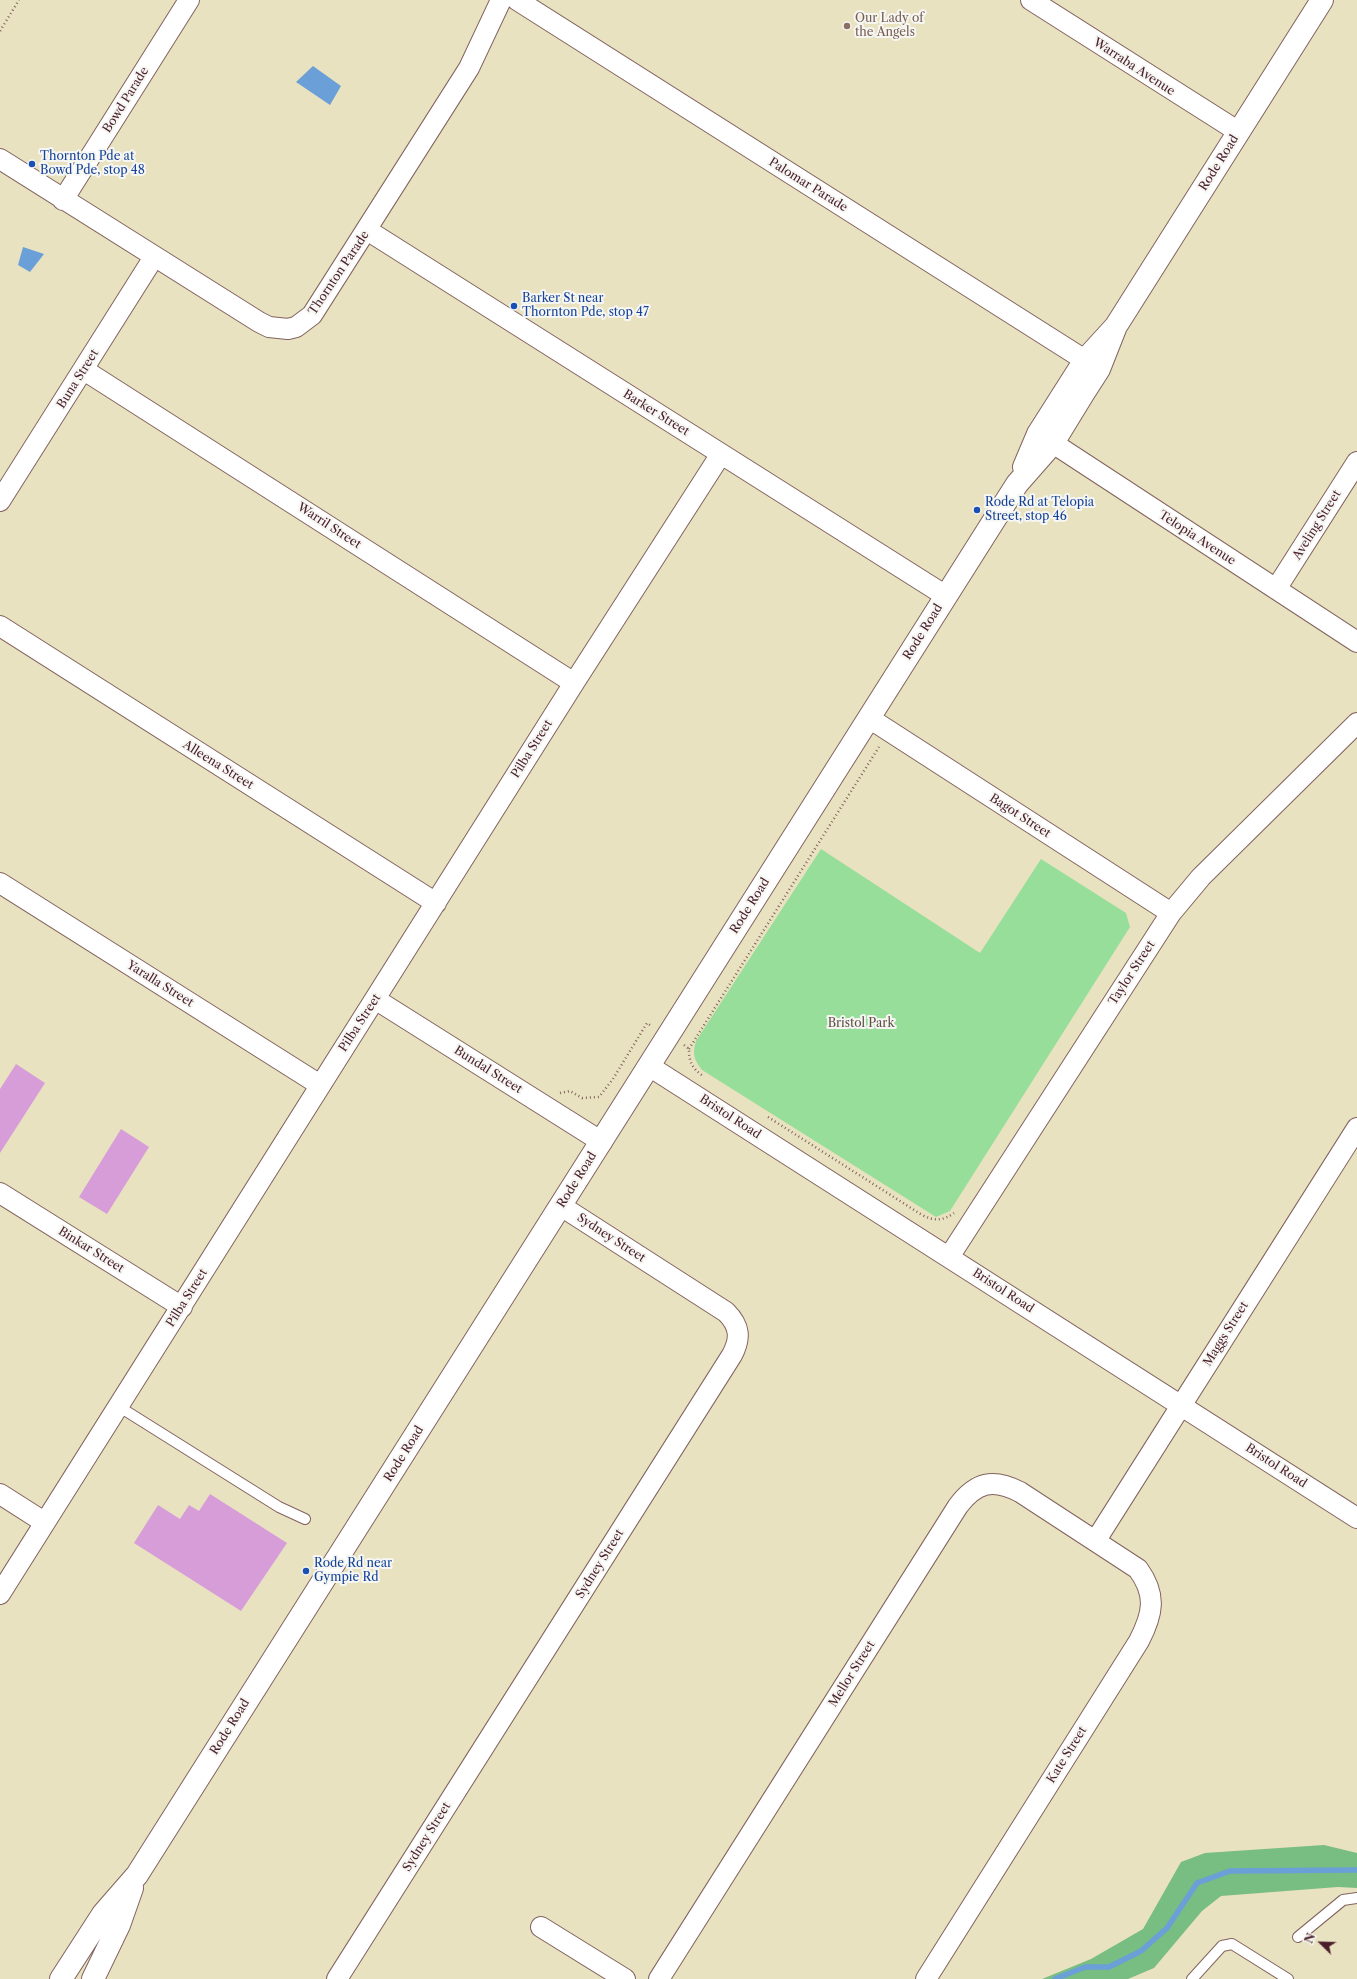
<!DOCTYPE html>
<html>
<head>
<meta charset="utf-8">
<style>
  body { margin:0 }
  #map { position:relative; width:1357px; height:1979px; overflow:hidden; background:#e9e2c0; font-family:"Libre Caslon Text",serif }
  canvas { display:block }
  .north { position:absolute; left:1301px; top:1923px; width:40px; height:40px; -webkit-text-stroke:3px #f6f6f2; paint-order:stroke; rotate:293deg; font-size:11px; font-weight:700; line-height:16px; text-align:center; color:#4a1f2b }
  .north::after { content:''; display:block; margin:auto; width:14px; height:18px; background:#4a1f2b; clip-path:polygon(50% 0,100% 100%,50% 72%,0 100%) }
</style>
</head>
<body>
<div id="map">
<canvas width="1357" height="1979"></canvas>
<div class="north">N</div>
</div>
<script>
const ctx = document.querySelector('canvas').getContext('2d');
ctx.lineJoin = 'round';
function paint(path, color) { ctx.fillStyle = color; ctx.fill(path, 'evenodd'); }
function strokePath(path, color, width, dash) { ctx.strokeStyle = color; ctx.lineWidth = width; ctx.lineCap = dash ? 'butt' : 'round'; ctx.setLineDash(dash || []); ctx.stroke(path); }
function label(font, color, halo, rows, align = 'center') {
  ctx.font = font + ' "Libre Caslon Text",serif'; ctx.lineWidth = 4; ctx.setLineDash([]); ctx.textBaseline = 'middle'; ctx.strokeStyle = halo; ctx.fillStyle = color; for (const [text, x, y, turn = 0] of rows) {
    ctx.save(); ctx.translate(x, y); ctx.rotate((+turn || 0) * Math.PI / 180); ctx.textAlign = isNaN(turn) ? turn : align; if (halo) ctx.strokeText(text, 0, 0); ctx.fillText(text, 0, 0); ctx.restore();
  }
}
const green = new Path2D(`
  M 821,849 L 980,953 L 1041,859 L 1126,913 L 1130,927 L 950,1211 L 936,1217 L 702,1070 C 694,1060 692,1054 696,1041 Z`);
const forest = new Path2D(`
  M 1324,1845 L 1357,1853 L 1357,1888 L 1338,1887 L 1221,1896 L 1202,1911 L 1154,1968 L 1128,1979 L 1042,1979 L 1091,1959 L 1143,1929 L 1181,1862 L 1205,1853 Z`);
const water = new Path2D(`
  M 313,66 L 341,86 L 330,105 L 296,82 Z
  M 23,247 L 44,254 L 30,272 L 18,265 Z`);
const stream = new Path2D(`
  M 1055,1979 L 1085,1967 L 1109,1967 L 1141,1951 L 1167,1928 L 1197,1883 L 1230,1871 L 1357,1870`);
const building = new Path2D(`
  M 16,1064 L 45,1083 L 0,1153 L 0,1089 Z
  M 121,1129 L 149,1147 L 107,1214 L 79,1197 Z
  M 210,1494 L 287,1543 L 241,1611 L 134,1543 L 158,1505 L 180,1519 L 189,1505 L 199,1511 Z`);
const path = new Path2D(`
  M 0,31 L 19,0
  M 684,1045 L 689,1049 C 689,1062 692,1068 703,1076
  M 689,1049 L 879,747
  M 560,1093 L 570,1091 L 582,1098 L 599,1097 L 613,1079 L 647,1023 L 650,1025
  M 768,1117 L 922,1215 C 934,1221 943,1221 954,1213`);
const service = new Path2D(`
  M 118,1406 L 279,1507 L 305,1519
  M 1298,1937 L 1343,1900 L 1357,1898
  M 1192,1979 L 1222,1946 L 1232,1944 L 1288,1979`);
const minor = new Path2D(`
  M 517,0 L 1099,369
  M 1031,0 L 1239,132
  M 0,159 L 259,322 L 269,327 L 288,329 L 296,327 L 312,315 L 469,68 L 501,0
  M 63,200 L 189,0
  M 367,230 L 946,596
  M 84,370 L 574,683
  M 1039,434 L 1357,642
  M 0,501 L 154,257
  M 1276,589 L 1357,462
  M 0,626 L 436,903
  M 869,718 L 1171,913
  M 0,883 L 320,1085
  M 375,999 L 602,1142
  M 649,1066 L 1357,1518
  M 0,1193 L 182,1307
  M 949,1257 L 1171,913 L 1201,877 L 1357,723
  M 0,1494 L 44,1522
  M 1096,1540 L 1357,1128
  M 0,1594 L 574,683 L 721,454
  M 541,1927 L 625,1979
  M 337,1979 L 732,1355 C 741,1338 740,1326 726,1312 L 561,1206
  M 659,1979 L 958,1506 C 976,1482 993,1478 1020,1492 L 1138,1569 C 1157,1595 1153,1614 1139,1641 L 926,1979`);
const secondary = new Path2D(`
  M 1024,467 L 1038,434 L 1085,360 L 1116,326 L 1322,0
  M 61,1979 L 103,1914 L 137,1875 L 1017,484 L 1053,443 L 1083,394 L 1099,369 L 1116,326
  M 93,1979 L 119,1925 L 132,1888`);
const markers = [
  [847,26,4,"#8d6e63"],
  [32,164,4,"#1a4fb4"],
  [514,306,4,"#1a4fb4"],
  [977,510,4,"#1a4fb4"],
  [306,1571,4,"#1a4fb4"]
];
const educationNames = [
  ["Our Lady of",855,19],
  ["the Angels",855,33]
];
const streetNames = [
  ["Warraba Avenue",1134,67,33],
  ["Bowd Parade",126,100,-58],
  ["Rode Road",1219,163,-58],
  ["Palomar Parade",808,185,32],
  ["Thornton Parade",339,273,-56],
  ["Buna Street",78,379,-58],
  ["Barker Street",656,413,32],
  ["Aveling Street",1317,525,-58],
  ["Warril Street",329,526,33],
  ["Telopia Avenue",1197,538,33],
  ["Rode Road",923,632,-58],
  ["Pilba Street",532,749,-58],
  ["Alleena Street",218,765,32],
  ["Bagot Street",1020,816,33],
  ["Rode Road",750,906,-58],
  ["Taylor Street",1132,973,-57],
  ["Yaralla Street",160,984,32],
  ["Pilba Street",360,1023,-57],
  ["Bundal Street",488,1070,32],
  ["Bristol Road",730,1117,33],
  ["Rode Road",577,1180,-58],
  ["Sydney Street",611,1238,33],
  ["Binkar Street",91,1250,32],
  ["Bristol Road",1003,1291,33],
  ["Pilba Street",187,1298,-58],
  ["Maggs Street",1226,1334,-58],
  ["Rode Road",404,1454,-58],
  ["Bristol Road",1276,1466,33],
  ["Sydney Street",600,1564,-58],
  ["Mellor Street",852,1674,-58],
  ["Rode Road",230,1727,-58],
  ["Kate Street",1067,1755,-58],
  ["Sydney Street",427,1837,-58]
];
const transitNames = [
  ["Thornton Pde at",40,157],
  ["Bowd Pde, stop 48",40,171],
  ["Barker St near",522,299],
  ["Thornton Pde, stop 47",522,313],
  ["Rode Rd at Telopia",985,503],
  ["Street, stop 46",985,517],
  ["Rode Rd near",314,1564],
  ["Gympie Rd",314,1578]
];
const parkNames = [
  ["Bristol Park",861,1024]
];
paint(green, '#96de99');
paint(forest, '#78bd81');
paint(water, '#6b9fd7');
strokePath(stream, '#6b9fd7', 5.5);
paint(building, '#d79dd9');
strokePath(service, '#82635f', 12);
strokePath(minor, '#82635f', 22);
strokePath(secondary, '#82635f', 24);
strokePath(path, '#82635f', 2.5, [1, 3]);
strokePath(service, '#fff', 10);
strokePath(minor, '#fff', 20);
strokePath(secondary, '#fff', 22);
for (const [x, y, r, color] of markers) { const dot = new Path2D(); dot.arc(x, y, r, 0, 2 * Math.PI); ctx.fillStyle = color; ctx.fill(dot); strokePath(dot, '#f6f6f2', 1.5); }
label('12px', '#785e54', '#f6f6f2', educationNames, 'left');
label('12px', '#4a1f2b', '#f6f6f2', streetNames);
label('12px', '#164399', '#f6f6f2', transitNames, 'left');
label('12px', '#5d4f46', '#f6f6f2', parkNames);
</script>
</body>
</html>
